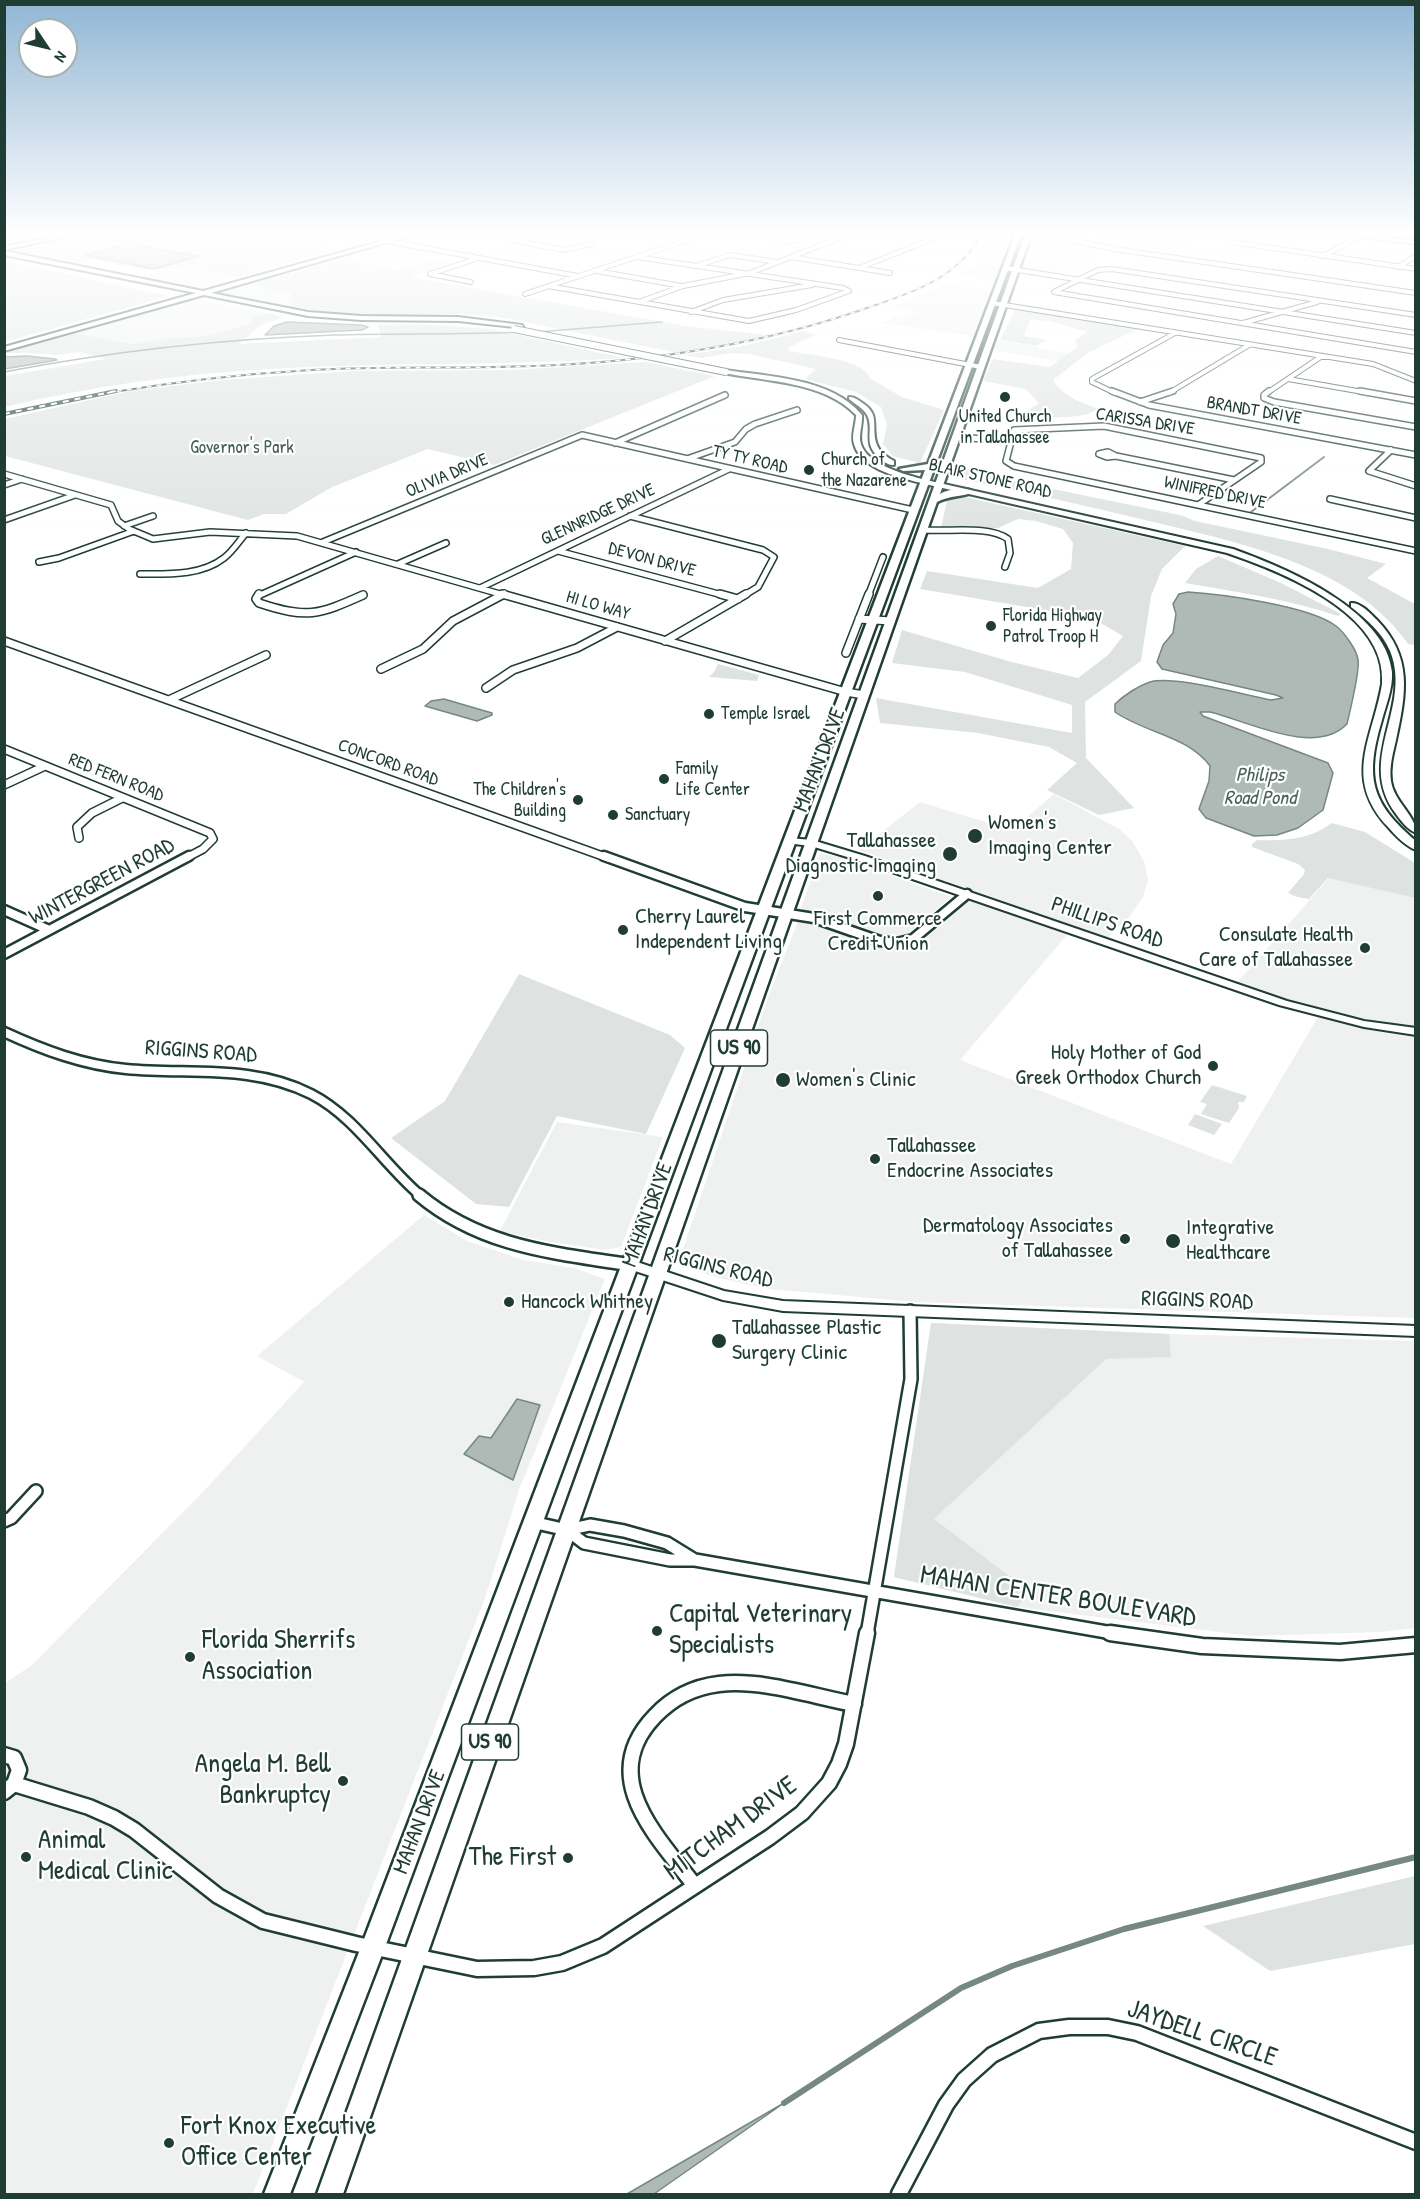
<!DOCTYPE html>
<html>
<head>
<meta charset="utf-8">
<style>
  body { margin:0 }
  #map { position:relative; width:1420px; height:2199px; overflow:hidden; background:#fff; font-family:"Patrick Hand",sans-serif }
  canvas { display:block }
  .frame { position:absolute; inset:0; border:6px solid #1f3d34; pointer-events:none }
  .north { position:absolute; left:18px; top:18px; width:60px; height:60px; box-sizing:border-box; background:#fff; border:2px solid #a5b1ae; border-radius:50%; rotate:125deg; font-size:16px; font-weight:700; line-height:24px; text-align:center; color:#1f3d34 }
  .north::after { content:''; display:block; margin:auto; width:21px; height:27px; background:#1f3d34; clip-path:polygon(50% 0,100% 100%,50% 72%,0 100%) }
</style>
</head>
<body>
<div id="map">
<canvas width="1420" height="2199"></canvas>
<div class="frame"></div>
<div class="north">N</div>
</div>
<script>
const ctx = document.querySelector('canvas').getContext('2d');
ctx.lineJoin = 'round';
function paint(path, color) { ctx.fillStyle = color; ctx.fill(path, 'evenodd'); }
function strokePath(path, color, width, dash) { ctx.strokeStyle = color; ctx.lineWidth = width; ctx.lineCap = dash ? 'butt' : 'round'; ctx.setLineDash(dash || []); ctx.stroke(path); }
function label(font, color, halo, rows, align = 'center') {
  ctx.font = font + ' "Patrick Hand",sans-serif'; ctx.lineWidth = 4.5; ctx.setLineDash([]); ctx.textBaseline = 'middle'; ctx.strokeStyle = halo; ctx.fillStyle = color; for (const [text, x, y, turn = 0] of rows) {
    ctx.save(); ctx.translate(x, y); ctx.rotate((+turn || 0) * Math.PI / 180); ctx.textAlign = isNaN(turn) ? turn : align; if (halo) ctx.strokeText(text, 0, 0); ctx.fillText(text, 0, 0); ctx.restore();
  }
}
const built = new Path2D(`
  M 988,235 L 1013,235 L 1006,252 L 981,251 Z
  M 1032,240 L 1081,246 L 1066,253 L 1092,257 L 1057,273 L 1023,268 Z
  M 385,244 L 445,255 L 421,262 L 409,260 L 384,267 L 336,258 Z
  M 982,257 L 1005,257 L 995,281 L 957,276 L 974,267 Z
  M 189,269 L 236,278 L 195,288 L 134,279 L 164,272 Z
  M 252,282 L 256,283 L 257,287 L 292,295 L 290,307 L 219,293 Z
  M 946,284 L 992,291 L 974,336 L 882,323 L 896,316 L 905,318 L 918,312 L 892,307 Z
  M 195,299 L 267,313 L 252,318 L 249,324 L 206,336 L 170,338 L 134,344 L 72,333 Z
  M 998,341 L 1024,345 L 1076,355 L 1062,362 L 994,350 Z
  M 1054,794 L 1119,829 L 1132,841 L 1144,861 L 1148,880 L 1143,897 L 1129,917 L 1107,938 L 859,850 L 920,802 L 1012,830 Z
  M 820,854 L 836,856 L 951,897 L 905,936 L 895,939 L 821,913 L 806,911 L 801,908 Z
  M 1329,878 L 1415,898 L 1415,1029 L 1305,1007 L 1236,984 Z
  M 973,901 L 1067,935 L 960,1060 L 1231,1164 L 1318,1017 L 1415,1037 L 1415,1318 L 917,1302 L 769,1289 L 715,1277 L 678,1264 L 767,1000 L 798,921 L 822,923 L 885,946 L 896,948 L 918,942 L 965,902 Z
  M 557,1122 L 663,1137 L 621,1247 L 605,1250 L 545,1241 L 500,1231 Z
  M 424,1215 L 467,1241 L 523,1260 L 574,1268 L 605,1279 L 519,1490 L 485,1598 L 253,2194 L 5,2194 L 4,1684 L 32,1665 L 203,1492 L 304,1382 L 257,1356 Z
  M 931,1323 L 1169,1334 L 1415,1341 L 1415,1628 L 1381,1632 L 1251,1636 L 1017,1607 L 894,1577 Z`);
const green = new Path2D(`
  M 87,235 L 322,235 L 326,237 L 316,240 L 316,242 L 335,250 L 237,277 L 187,268 L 145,270 L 93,259 L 71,265 L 7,250 Z
  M 1088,235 L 1206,235 C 1168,251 1125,241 1086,236 Z
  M 341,259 L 398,270 L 432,260 L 451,263 L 410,277 L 685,326 L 768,335 L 731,344 L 678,353 L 500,317 L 460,314 L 349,314 L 290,307 L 292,294 L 257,287 L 256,283 Z
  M 4,261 L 5,261 L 168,296 L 5,342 Z
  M 1016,308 L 1138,329 L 1089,352 L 1053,380 C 1064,397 1080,402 1099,409 C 1077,421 1045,417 1020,416 L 1039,403 L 1026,389 L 983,381 L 993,359 L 1050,367 L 1077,347 L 1075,340 L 1087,332 L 1050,321 L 1030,320 L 1024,336 L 1047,340 L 1036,346 L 1000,340 Z
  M 267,313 L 284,317 L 261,325 L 239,344 L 381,337 L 378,325 L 421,324 L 491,329 L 624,358 C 506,366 388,362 270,369 C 181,374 91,386 5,407 L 5,376 L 105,359 L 81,352 L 55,355 L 34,353 L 5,353 L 74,333 L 134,344 L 170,338 L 206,336 L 249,324 L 252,318 Z
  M 803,331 L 816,335 L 789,347 L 788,351 C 809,355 863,358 871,379 L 902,397 L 944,410 L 920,463 L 893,456 L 883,444 L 887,424 L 881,407 L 856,392 L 805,379 L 816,369 L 749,354 L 732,353 L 701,358 L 683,355 L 743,346 Z
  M 645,362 L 715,376 L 494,465 L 428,449 L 332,487 L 286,514 L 264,514 L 248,520 L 5,456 L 5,419 L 130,391 L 223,380 L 352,371 L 510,370 Z
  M 956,466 L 1004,479 L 1180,515 L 1195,521 L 1328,549 L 1386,564 L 1367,578 L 1415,604 L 1415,645 L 1408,644 C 1402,636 1395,627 1388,620 C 1329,560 1224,539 1145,520 C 1083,505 1020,491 957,478 L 953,474 Z
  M 960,496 L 1185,546 L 1162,569 L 1151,596 L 1141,661 L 1085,702 L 1086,758 L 1134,808 L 1099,815 L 1047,790 L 1077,763 L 1049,747 L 978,733 L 880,723 L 876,698 L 1072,733 L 1072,705 L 965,672 L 892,663 L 902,630 L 1008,661 L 1078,678 L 1108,655 L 1123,636 L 1092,618 L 920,589 L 927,571 L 1038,588 L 1071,569 L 1073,543 L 1063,529 L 1036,521 L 1018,519 L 998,528 L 941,528 L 947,500 Z
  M 1218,556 L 1281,583 L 1341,614 L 1338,616 C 1288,599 1236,592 1185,583 L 1196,569 Z
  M 718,664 L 759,675 L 757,681 L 709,677 L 714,672 Z
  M 1332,823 L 1365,832 L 1415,863 L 1415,898 L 1328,878 L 1309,899 L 1297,897 L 1288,893 L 1304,874 L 1305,870 L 1298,864 L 1252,847 L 1252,844 L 1257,840 C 1284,841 1309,840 1332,823 Z
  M 519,974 L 670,1035 L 685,1048 L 646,1134 L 557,1116 L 509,1207 L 476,1204 L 391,1138 L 445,1101 Z
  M 1212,1085 L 1247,1096 L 1244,1102 L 1238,1102 L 1239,1108 L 1229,1123 L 1201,1114 L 1207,1104 L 1200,1102 Z
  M 1195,1114 L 1222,1124 L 1214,1135 L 1188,1125 Z
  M 931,1323 L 1169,1334 L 1171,1357 L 1106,1359 L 934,1519 L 1030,1592 L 1017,1607 L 894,1577 Z
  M 1415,1876 L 1415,1944 L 1270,1971 L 1203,1926 Z`);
const water = new Path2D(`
  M 130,235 L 138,241 L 133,245 L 199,256 L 154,269 L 85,255 L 122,245 L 115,236 Z
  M 287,322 L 361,325 L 368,327 L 362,330 L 265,335 L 274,326 Z
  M 27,356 L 55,359 L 57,360 L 5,369 L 5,357 Z
  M 1188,592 C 1221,594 1310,606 1336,626 C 1344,632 1357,650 1358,660 C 1360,671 1350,711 1347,724 C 1315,757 1248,721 1210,712 L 1200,712 L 1203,716 L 1328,763 L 1333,773 L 1323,810 L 1298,828 L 1277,835 L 1254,836 L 1206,818 L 1199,809 L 1209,781 L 1210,766 C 1188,736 1145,733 1115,712 L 1115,704 C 1123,696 1138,686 1150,682 C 1175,675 1243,695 1271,700 L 1283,698 L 1276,695 L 1162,669 L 1157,662 L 1163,645 L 1173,633 L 1176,614 L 1173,604 L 1179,594 Z
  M 444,699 L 492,713 L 492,715 L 477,721 L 425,706 L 431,701 Z
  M 517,1399 L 540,1405 L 513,1480 L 464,1454 L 479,1436 L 491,1438 Z
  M 784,2103 L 654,2194 L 627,2194 Z`);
const streamFar2 = new Path2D(`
  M 537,332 L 662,322
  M 4,372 C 113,351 223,339 334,335 C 396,333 459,335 521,332`);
const streamFar1 = new Path2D(`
  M 1251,512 L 1324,457`);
const stream = new Path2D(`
  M 784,2103 L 961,1988 L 1012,1966 L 1124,1929 L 1416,1857`);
const minorFar5 = new Path2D(`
  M 518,235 L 513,240 L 563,250 L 593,244
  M 908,235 L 932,239
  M 1046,235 L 1115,249 L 1416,293
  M 789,237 L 798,240 L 785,242 L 776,239 Z
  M 381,240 L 578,276
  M 1230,240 L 1256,235
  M 1232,242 L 1416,269
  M 1323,256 L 1362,235
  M 791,257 L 890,273
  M 699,265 L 730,255 L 777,262
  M 1398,267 L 1416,256
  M 859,268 L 932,239
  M 1005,268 L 1416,333
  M 597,271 L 681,286
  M 471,282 L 430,274 L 476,259
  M 548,286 L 749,321 L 796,310 L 849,291 L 843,288 L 637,257
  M 525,294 L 702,235
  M 639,302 L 683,286 L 750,273 L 847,235
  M 992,303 L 1373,364 L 1416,381
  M 691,312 L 723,300 L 812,285
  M 1416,315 L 1112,269 L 1098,270 L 1054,292 L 1416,352
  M 1243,323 L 1317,302
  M 839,340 L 981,367
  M 1288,379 L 1369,393
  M 1115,393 L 1092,382 L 1092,379 L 1175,333
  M 1169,393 L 1249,345
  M 1267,393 L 1322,356`);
const minorFar4 = new Path2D(`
  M 1112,391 L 1149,405 L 1416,455
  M 1269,391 L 1264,395 L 1264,398 L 1274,402 L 1416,427
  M 1360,391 L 1416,401
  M 1140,402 L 1173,391
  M 1104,426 L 1261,458 L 1261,462 L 1198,505 L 1014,466 L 1006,461 L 1014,430 Z
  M 956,437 L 1011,441
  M 615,443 L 725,395
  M 1391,450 L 1369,471 L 1416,486
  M 1108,452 L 1116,456 L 1107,457 L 1099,454 Z
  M 1116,456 L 1234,480
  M 687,459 L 735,442 L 746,429 L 755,424 L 797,410
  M 4,474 L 111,505 L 118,521 L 129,529 L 153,539 L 210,532 L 297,536 L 507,596
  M 4,485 L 22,479
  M 1330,499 L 1416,518
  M 1198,505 L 1416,551
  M 630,516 L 763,550 L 774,557 L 758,587 L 743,596
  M 4,520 L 75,495
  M 124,526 L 153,516
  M 924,530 C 949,532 989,525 1008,539 L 1010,553 L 1005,567
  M 323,542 L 582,435 L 913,510
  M 558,551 L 726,596
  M 39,562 L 59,558 L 134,531
  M 398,564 L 446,543
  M 140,574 C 167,574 201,576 224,558 C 233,551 239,541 246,533
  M 480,588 L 729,469
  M 258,596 L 356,552
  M 501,596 L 504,594
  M 868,596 L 883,557`);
const minorFar3 = new Path2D(`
  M 259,594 L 256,599 L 259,603 C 307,619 318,615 363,595
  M 502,594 L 846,692 L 864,695
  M 720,594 L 738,599
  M 859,619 L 891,621
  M 4,641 L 608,858
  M 665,641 L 746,594
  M 846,653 L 869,594
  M 381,669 L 423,649 L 453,621 L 504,594
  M 486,688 L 513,670 L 577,648 L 617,627
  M 169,700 L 266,655
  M 4,749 L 210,833 L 213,839 L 203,849 L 186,858
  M 4,785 L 45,766
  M 79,838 L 77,827 L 92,813 L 122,798`);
const minorFar2 = new Path2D(`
  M 604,856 L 745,907 L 814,918 L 880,941 L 897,943 L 913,939 L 967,894
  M 4,910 L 49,930
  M 4,954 L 189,856
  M 4,1032 C 43,1050 83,1065 126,1069 C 189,1075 252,1064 311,1094 C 356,1117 383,1164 421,1196`);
const minorFar1 = new Path2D(`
  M 419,1195 C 481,1247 554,1253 631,1265
  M 4,1521 L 11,1518 L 36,1491
  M 532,1522 L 567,1530 L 590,1525 L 624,1531 L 667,1543 L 693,1559
  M 567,1530 L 584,1543 L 670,1560 L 695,1560 L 1118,1634
  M 867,1634 L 911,1379 L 910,1311`);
const minor = new Path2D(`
  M 1110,1633 L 1202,1646 L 1340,1652 L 1416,1645
  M 4,1755 L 14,1758 L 19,1770 L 14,1784 L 4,1792
  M 14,1784 L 89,1807 L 114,1818 L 134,1830 L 218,1896 L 263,1921 L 356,1944 L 477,1969 L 534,1968 L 562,1963 L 603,1946 L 770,1837 L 802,1813 L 829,1783 L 839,1764 L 846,1744 L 867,1633
  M 695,1886 C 657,1836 596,1777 655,1716 C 672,1698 694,1687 719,1684 C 763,1679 811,1696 854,1704
  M 899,2194 L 946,2105 L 964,2080 L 992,2055 L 1039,2031 L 1069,2027 L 1108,2027 L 1137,2033 L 1416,2142`);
const tertiary = new Path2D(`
  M 62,235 L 72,235 L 4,250 L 4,247 Z
  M 789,838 L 812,840 L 865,856 L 1287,1001 L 1364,1021 L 1416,1028 L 1416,1035 L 1364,1027 L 1279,1005 L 857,860 L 811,846 L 786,843 L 784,841 Z
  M 631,1260 L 724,1291 L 783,1301 L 1416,1326 L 1416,1336 L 783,1311 L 723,1300 L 626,1268 L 624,1265 L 626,1262 Z`);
const secondary = new Path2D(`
  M 403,235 L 412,235 L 211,293 L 308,312 L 361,316 L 458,317 L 522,325 L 524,328 L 458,321 L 361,320 L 308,316 L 204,295 L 4,351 L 4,347 L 196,293 L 4,255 L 4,251 L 203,291 Z
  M 1360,235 L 1416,241 L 1416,244 L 1362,237 Z
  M 726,370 C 770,377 832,378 862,415 C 863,424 858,435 861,444 C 867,465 907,475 926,480 L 1233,549 C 1283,567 1386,609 1392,672 C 1393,688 1386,705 1382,720 C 1365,777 1370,802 1416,841 L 1416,850 C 1405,846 1395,835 1388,827 C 1342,778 1373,738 1382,684 C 1388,613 1280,571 1227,553 L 925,484 C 902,478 861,470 854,444 C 851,435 856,425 856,415 C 823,381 767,382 724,373 Z
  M 849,397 C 854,397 857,399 861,402 C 882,415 870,427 877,445 C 880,453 887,457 894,461 L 894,465 C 888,465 886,463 881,459 C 861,444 875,431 867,415 C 863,408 855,404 849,399 Z
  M 1351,603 C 1360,602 1370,613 1377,620 C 1413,657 1406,694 1396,740 C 1393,753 1389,767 1391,781 C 1394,802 1416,815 1416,833 C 1408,830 1401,821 1396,814 C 1355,759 1413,708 1390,651 C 1382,632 1366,619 1351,607 Z`);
const primary = new Path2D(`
  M 1015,235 L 1021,235 L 385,1947 L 290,2194 L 264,2194 L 361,1947 L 925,470 L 903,471 L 899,469 L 928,464 Z
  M 1025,235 L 1031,235 L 940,494 C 949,489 965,487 973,492 C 964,497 950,495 937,502 L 343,2194 L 317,2194 Z`);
const railFar1 = new Path2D(`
  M 107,393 C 174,382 242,374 311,370 C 385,366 460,369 534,366 C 648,362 762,345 870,307 C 912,293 959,277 981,235`);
const rail = new Path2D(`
  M 4,414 L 116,391`);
const secondaryBridge = new Path2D(`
  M 514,329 L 726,372`);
const markers = [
  [1005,397,6,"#1f3d34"],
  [809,470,6,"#1f3d34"],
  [991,626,6,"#1f3d34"],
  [709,714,6,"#1f3d34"],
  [664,779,6,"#1f3d34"],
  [578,800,6,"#1f3d34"],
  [613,815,6,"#1f3d34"],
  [975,836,8,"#1f3d34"],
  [950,854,8,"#1f3d34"],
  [878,896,6,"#1f3d34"],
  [623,930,6,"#1f3d34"],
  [1365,948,6,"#1f3d34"],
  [1213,1066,6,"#1f3d34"],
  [783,1080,8,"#1f3d34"],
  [875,1159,6,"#1f3d34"],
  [1125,1239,6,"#1f3d34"],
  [1173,1241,8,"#1f3d34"],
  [509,1302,6,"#1f3d34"],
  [719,1341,8,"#1f3d34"],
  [657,1631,6,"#1f3d34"],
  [190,1657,6,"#1f3d34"],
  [343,1781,6,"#1f3d34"],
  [26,1857,6,"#1f3d34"],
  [568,1858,6,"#1f3d34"],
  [169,2143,6,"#1f3d34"]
];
const farStreetnames = [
  ["BRANDT DRIVE",1254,411,10],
  ["CARISSA DRIVE",1145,422,9],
  ["TY TY ROAD",750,460,13],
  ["OLIVIA DRIVE",447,476,-23],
  ["BLAIR STONE ROAD",990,479,13],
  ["WINIFRED DRIVE",1215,493,12],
  ["GLENNRIDGE DRIVE",598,515,-25],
  ["DEVON DRIVE",652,560,15],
  ["HI LO WAY",598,606,16],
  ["CONCORD ROAD",388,763,20],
  ["RED FERN ROAD",116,778,22]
];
const farPoinames = [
  ["United Church",1005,417,"center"],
  ["in Tallahassee",1005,438,"center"],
  ["Church of",821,460],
  ["the Nazarene",821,481],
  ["Florida Highway",1003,616],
  ["Patrol Troop H",1003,637],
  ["Temple Israel",721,714],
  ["Family",676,769],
  ["Life Center",676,790],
  ["The Children's",566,790,"right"],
  ["Building",566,811,"right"],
  ["Sanctuary",625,815]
];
const farParknames = [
  ["Governor's Park",242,448]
];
const farWaternames = [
  ["Philips",1260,776],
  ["Road Pond",1260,799]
];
const shields = [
  [739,1048,57],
  [490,1742,57]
];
const shieldNames = [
  ["US 90",739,1048],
  ["US 90",490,1742]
];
const streetNames = [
  ["MAHAN DRIVE",820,760,-69],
  ["WINTERGREEN ROAD",102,882,-28],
  ["PHILLIPS ROAD",1107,923,19],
  ["RIGGINS ROAD",201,1052,4],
  ["MAHAN DRIVE",648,1215,-70],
  ["RIGGINS ROAD",718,1268,14],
  ["RIGGINS ROAD",1197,1301,2],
  ["MAHAN DRIVE",420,1822,-69]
];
const poiNames = [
  ["Women's",988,823],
  ["Imaging Center",988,848],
  ["Tallahassee",936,841,"right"],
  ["Diagnostic Imaging",936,866,"right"],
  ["Cherry Laurel",635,917],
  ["Independent Living",635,942],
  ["First Commerce",878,919,"center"],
  ["Credit Union",878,944,"center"],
  ["Consulate Health",1353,935,"right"],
  ["Care of Tallahassee",1353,960,"right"],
  ["Holy Mother of God",1201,1053,"right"],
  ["Greek Orthodox Church",1201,1078,"right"],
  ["Women's Clinic",796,1080],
  ["Tallahassee",887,1146],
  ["Endocrine Associates",887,1171],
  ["Dermatology Associates",1113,1226,"right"],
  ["of Tallahassee",1113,1251,"right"],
  ["Integrative",1186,1228],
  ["Healthcare",1186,1253],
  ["Hancock Whitney",521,1302],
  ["Tallahassee Plastic",732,1328],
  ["Surgery Clinic",732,1353]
];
const nearStreetnames = [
  ["MAHAN CENTER BOULEVARD",1058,1597,9],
  ["MITCHAM DRIVE",731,1829,-36],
  ["JAYDELL CIRCLE",1202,2034,19]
];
const nearPoinames = [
  ["Capital Veterinary",669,1615],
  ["Specialists",669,1646],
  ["Florida Sherrifs",202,1641],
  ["Association",202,1672],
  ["Angela M. Bell",331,1765,"right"],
  ["Bankruptcy",331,1796,"right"],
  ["Animal",38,1841],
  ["Medical Clinic",38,1872],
  ["The First",556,1858,"right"],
  ["Fort Knox Executive",181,2127],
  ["Office Center",181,2158]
];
paint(built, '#eef1f0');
paint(green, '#dee3e2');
paint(water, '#afbab7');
strokePath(water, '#758883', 1.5);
strokePath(streamFar2, '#758883', 1.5);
strokePath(streamFar1, '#758883', 2);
strokePath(stream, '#758883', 6);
strokePath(minorFar5, '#1f3d34', 6);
strokePath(minorFar4, '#1f3d34', 8);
strokePath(minorFar3, '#1f3d34', 10);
strokePath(minorFar2, '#1f3d34', 13);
strokePath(minorFar1, '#1f3d34', 16);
strokePath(minor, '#1f3d34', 19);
strokePath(tertiary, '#1f3d34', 4);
strokePath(secondary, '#1f3d34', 4);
strokePath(primary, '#1f3d34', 5);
strokePath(minorFar5, '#fff', 4);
strokePath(minorFar4, '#fff', 5);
strokePath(minorFar3, '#fff', 7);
strokePath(minorFar2, '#fff', 8);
strokePath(minorFar1, '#fff', 11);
strokePath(minor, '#fff', 14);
paint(tertiary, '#fff');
paint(secondary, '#fff');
paint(primary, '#fff');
strokePath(railFar1, '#1f3d34', 2);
strokePath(rail, '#1f3d34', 4);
strokePath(railFar1, '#fff', 1.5, [5]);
strokePath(rail, '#fff', 2, [6]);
strokePath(secondaryBridge, '#1f3d34', 8, []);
strokePath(secondaryBridge, '#fff', 6);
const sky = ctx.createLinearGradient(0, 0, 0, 543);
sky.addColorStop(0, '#91b6d4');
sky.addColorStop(0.43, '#fff');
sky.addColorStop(1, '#ffffff00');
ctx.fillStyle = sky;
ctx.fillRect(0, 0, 1420, 543);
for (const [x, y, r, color] of markers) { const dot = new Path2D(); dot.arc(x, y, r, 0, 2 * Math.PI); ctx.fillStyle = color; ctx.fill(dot); strokePath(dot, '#fff', 2); }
label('18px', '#1f3d34', '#fff', farStreetnames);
label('18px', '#1f3d34', '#fff', farPoinames, 'left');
label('18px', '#455e57', '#fff', farParknames);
label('italic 20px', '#4a625b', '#fff', farWaternames);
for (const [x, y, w] of shields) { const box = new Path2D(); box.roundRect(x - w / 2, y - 18, w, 36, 4.5); ctx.fillStyle = '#fff'; ctx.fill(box); strokePath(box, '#1f3d34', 1.5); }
label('bold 21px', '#1f3d34', null, shieldNames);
label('22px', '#1f3d34', '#fff', streetNames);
label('22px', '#1f3d34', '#fff', poiNames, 'left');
label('27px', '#1f3d34', '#fff', nearStreetnames);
label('27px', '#1f3d34', '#fff', nearPoinames, 'left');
</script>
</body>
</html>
